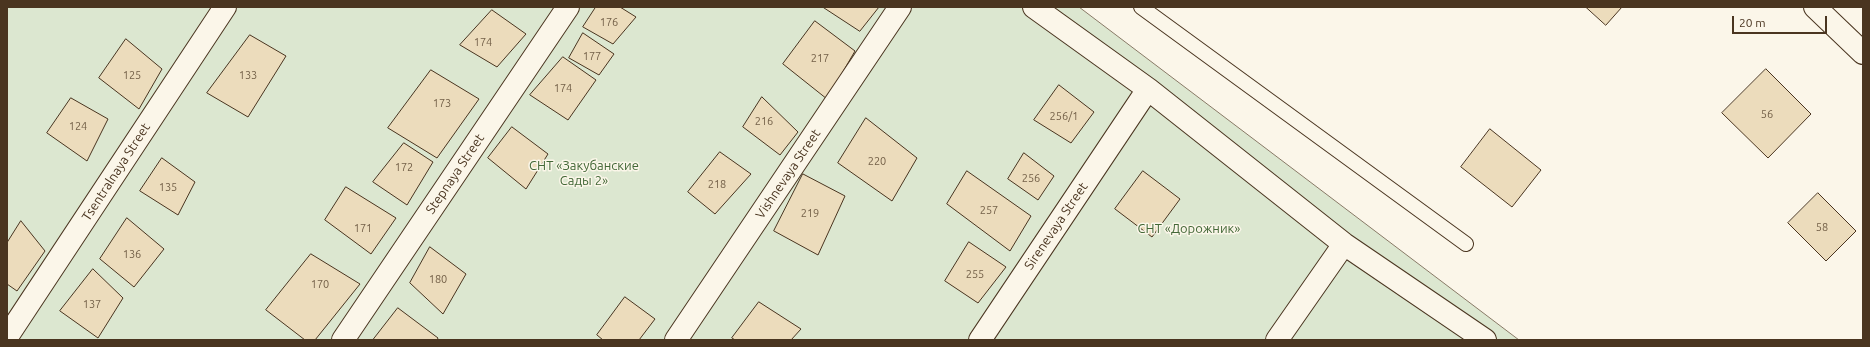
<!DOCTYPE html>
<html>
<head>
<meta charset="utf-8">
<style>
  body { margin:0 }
  #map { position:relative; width:1870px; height:347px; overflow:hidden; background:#fbf6e9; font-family:Ubuntu,sans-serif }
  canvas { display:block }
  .frame { position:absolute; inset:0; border:8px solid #4a3520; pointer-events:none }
  .scale { position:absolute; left:1732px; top:16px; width:95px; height:18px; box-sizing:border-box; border:2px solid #4a3520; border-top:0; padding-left:5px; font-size:12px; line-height:14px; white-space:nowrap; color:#4a3520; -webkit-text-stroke:3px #fbf6e9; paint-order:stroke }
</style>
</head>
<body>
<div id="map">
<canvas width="1870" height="347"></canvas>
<div class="frame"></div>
<div class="scale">20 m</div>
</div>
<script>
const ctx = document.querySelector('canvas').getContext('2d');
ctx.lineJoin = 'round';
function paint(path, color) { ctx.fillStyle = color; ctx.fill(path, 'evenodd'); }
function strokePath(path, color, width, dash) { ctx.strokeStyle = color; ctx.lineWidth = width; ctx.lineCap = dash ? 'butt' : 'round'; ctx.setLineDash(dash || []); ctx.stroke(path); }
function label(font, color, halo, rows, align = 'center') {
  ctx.font = font + ' Ubuntu,sans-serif'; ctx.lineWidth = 3; ctx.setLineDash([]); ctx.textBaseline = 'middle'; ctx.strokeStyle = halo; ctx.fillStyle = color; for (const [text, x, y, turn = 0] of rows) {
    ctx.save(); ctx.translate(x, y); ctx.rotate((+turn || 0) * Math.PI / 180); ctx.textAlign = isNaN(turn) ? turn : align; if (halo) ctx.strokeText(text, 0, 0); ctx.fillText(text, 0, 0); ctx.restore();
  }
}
const green = new Path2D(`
  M 7,7 L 1079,7 L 1519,340 L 7,340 Z`);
const building = new Path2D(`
  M 596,7 L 620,7 L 636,17 L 613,44 L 583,27 Z
  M 823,7 L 879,7 L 860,31 Z
  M 1586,7 L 1622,7 L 1606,25 Z
  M 492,10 L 526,34 L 497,67 L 460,45 Z
  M 815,21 L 855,51 L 827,99 L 783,64 Z
  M 583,33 L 614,54 L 599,75 L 569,58 Z
  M 250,35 L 286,56 L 248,117 L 207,93 Z
  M 126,39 L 162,69 L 139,109 L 99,78 Z
  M 563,57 L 596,80 L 568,120 L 530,95 Z
  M 1766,69 L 1811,114 L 1768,158 L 1722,113 Z
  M 431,70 L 479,99 L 437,158 L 388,128 Z
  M 1059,85 L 1094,112 L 1071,143 L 1034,120 Z
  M 762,97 L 798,132 L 780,155 L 743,127 Z
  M 71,98 L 108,119 L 87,161 L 47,133 Z
  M 866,118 L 917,158 L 892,201 L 838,163 Z
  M 512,127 L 548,154 L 526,189 L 488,158 Z
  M 1490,129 L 1541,170 L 1512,207 L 1461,167 Z
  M 404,143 L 433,162 L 407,205 L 373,182 Z
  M 720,152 L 751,174 L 715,214 L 688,192 Z
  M 1024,153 L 1054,176 L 1038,200 L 1008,179 Z
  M 162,158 L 195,182 L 178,215 L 140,191 Z
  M 967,171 L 1031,216 L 1010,251 L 947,204 Z
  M 1143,171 L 1180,199 L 1152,237 L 1115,209 Z
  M 803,174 L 845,196 L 818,255 L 774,231 Z
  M 346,187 L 396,218 L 371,254 L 325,220 Z
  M 1818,193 L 1856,231 L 1826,261 L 1788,223 Z
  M 127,218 L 164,249 L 134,287 L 100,259 Z
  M 21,221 L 45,251 L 17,291 L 7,284 L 7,243 Z
  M 969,242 L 1006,267 L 978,303 L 945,281 Z
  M 430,247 L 466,274 L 443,314 L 410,283 Z
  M 311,254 L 360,284 L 315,340 L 305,340 L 266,310 Z
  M 93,269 L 123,298 L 98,338 L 60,311 Z
  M 625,297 L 655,319 L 639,340 L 603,340 L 597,335 Z
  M 759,302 L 801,329 L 791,340 L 735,340 L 732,338 Z
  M 398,308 L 438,338 L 437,340 L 373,340 Z`);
const service = new Path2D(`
  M 1141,7 L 1466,244`);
const minor = new Path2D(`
  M 1034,7 L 1148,89 L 1344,244 L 1485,340
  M 1815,7 L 1863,53
  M 7,337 L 225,7
  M 343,340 L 568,7
  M 676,340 L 900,7
  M 980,340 L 1148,89
  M 1277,340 L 1344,244`);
const numberNames = [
  ["176",609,22],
  ["174",483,42],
  ["177",592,56],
  ["217",820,58],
  ["125",132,75],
  ["133",248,75],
  ["174",563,88],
  ["173",442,103],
  ["56",1767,114],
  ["256/1",1064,116],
  ["216",764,121],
  ["124",78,126],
  ["220",877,161],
  ["172",404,167],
  ["256",1031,178],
  ["218",717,184],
  ["135",168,187],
  ["257",989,210],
  ["219",810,213],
  ["58",1822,227],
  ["171",363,228],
  ["136",132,254],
  ["255",975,274],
  ["180",438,279],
  ["170",320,284],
  ["137",92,304]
];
const parkNames = [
  ["СНТ «Закубанские",584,166],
  ["Сады 2»",584,181],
  ["СНТ «Дорожник»",1189,229]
];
const streetNames = [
  ["Tsentralnaya Street",116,172,-57],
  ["Stepnaya Street",455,174,-56],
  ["Vishnevaya Street",788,174,-56],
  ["Sirenevaya Street",1056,226,-56]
];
paint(green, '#dce7d0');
strokePath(green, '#887966', 1);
paint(building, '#ecdcbc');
strokePath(building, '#4a3520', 1);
strokePath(service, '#4a3520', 16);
strokePath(minor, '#4a3520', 24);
strokePath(service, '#fbf6e9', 14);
strokePath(minor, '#fbf6e9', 22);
label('11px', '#725f47', null, numberNames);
label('13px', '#436837', '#fbf6e9', parkNames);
label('13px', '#4a3520', '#fbf6e9', streetNames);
</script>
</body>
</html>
